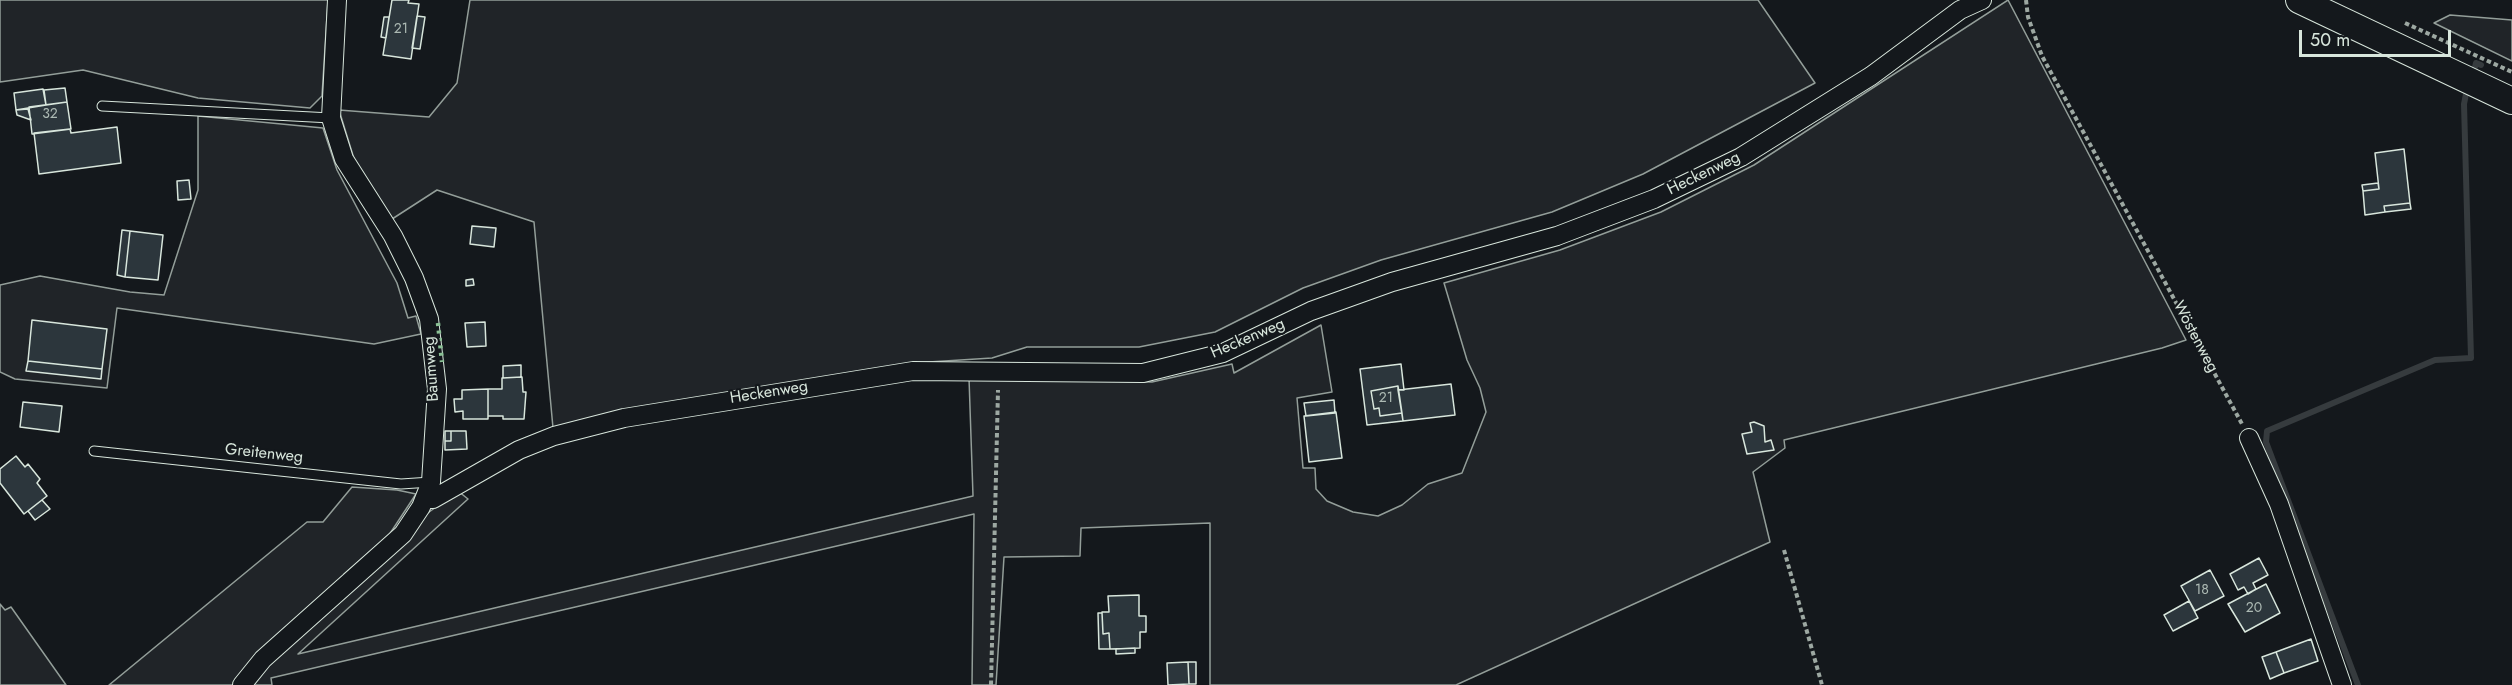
<!DOCTYPE html>
<html>
<head>
<meta charset="utf-8">
<style>
  body { margin:0 }
  #map { position:relative; width:2512px; height:685px; overflow:hidden; background:#14181c; font-family:Jost,sans-serif }
  canvas { display:block }
  .scale { position:absolute; left:2299px; top:30px; width:152px; height:27px; box-sizing:border-box; border:3px solid #d8e6dc; border-top:0; padding-left:8px; font-size:18px; line-height:21px; white-space:nowrap; color:#d8e6dc; -webkit-text-stroke:4px #14181c; paint-order:stroke }
</style>
</head>
<body>
<div id="map">
<canvas width="2512" height="685"></canvas>
<div class="scale">50 m</div>
</div>
<script>
const ctx = document.querySelector('canvas').getContext('2d');
ctx.lineJoin = 'round';
function paint(path, color) { ctx.fillStyle = color; ctx.fill(path, 'evenodd'); }
function strokePath(path, color, width, dash) { ctx.strokeStyle = color; ctx.lineWidth = width; ctx.lineCap = dash ? 'butt' : 'round'; ctx.setLineDash(dash || []); ctx.stroke(path); }
function label(font, color, halo, rows, align = 'center') {
  ctx.font = font + ' Jost,sans-serif'; ctx.lineWidth = 4.5; ctx.setLineDash([]); ctx.textBaseline = 'middle'; ctx.strokeStyle = halo; ctx.fillStyle = color; for (const [text, x, y, turn = 0] of rows) {
    ctx.save(); ctx.translate(x, y); ctx.rotate((+turn || 0) * Math.PI / 180); ctx.textAlign = isNaN(turn) ? turn : align; if (halo) ctx.strokeText(text, 0, 0); ctx.fillText(text, 0, 0); ctx.restore();
  }
}
const green = new Path2D(`
  M 0,0 L 328,0 L 322,96 L 310,108 L 198,98 L 83,70 L 0,82 Z
  M 470,0 L 1758,0 L 1815,83 L 1643,174 L 1552,212 L 1381,260 L 1303,288 L 1215,332 L 1139,347 L 1027,347 L 992,358 L 913,363 L 621,410 L 553,428 L 534,222 L 437,190 L 389,221 L 355,162 L 339,110 L 429,117 L 457,83 Z
  M 2008,0 L 2186,340 L 2162,348 L 1784,440 L 1785,448 L 1753,472 L 1770,542 L 1456,685 L 1210,685 L 1210,523 L 1081,528 L 1080,556 L 1004,557 L 996,685 L 972,685 L 974,514 L 271,678 L 272,685 L 109,685 L 307,522 L 323,522 L 352,487 L 397,490 L 416,494 L 389,535 L 344,574 L 458,491 L 468,499 L 298,654 L 973,496 L 969,378 L 1152,382 L 1232,364 L 1234,373 L 1321,325 L 1332,392 L 1297,398 L 1303,468 L 1315,468 L 1316,489 L 1327,501 L 1353,512 L 1378,516 L 1402,505 L 1428,484 L 1462,473 L 1486,412 L 1480,388 L 1467,360 L 1444,283 L 1560,250 L 1661,212 L 1754,165 Z
  M 2450,15 L 2512,20 L 2512,61 L 2434,23 Z
  M 198,116 L 323,128 L 337,170 L 397,283 L 408,318 L 416,316 L 421,334 L 374,344 L 117,308 L 107,388 L 15,379 L 0,372 L 0,285 L 40,276 L 130,292 L 164,295 L 198,190 Z
  M 0,604 L 5,610 L 11,607 L 66,685 L 0,685 Z`);
const stream = new Path2D(`
  M 2475,67 L 2476,63 L 2481,65
  M 2358,685 L 2266,442 L 2267,431 L 2435,360 L 2471,358 L 2464,104 L 2466,94`);
const building = new Path2D(`
  M 392,0 L 409,0 L 408,3 L 419,4 L 411,59 L 383,55 Z
  M 417,16 L 425,17 L 420,49 L 412,48 Z
  M 384,17 L 389,17 L 386,38 L 381,37 Z
  M 65,88 L 67,102 L 46,105 L 44,90 Z
  M 43,89 L 46,105 L 16,110 L 14,93 Z
  M 67,102 L 71,129 L 32,134 L 29,107 Z
  M 28,109 L 31,120 L 17,115 L 16,110 Z
  M 117,127 L 121,163 L 39,174 L 34,133 L 70,129 L 71,133 Z
  M 2404,149 L 2410,203 L 2384,206 L 2385,212 L 2365,215 L 2363,191 L 2379,189 L 2375,153 Z
  M 189,180 L 191,199 L 178,200 L 177,181 Z
  M 2378,183 L 2379,189 L 2363,191 L 2362,185 Z
  M 2410,203 L 2411,209 L 2385,212 L 2384,206 Z
  M 472,226 L 496,228 L 494,247 L 470,244 Z
  M 122,230 L 130,231 L 125,277 L 117,275 Z
  M 130,231 L 163,235 L 158,280 L 125,277 Z
  M 473,279 L 474,285 L 466,286 L 466,280 Z
  M 32,320 L 107,329 L 102,369 L 28,361 Z
  M 485,322 L 486,346 L 467,347 L 465,323 Z
  M 28,361 L 102,369 L 101,379 L 26,371 Z
  M 1401,364 L 1404,390 L 1398,390 L 1398,386 L 1371,391 L 1374,409 L 1379,408 L 1380,416 L 1402,413 L 1403,421 L 1367,425 L 1360,369 Z
  M 521,365 L 521,377 L 503,378 L 503,366 Z
  M 522,377 L 523,392 L 526,392 L 524,419 L 503,419 L 503,416 L 488,416 L 488,389 L 502,389 L 502,378 Z
  M 1451,384 L 1455,415 L 1403,421 L 1398,390 Z
  M 1398,386 L 1402,413 L 1380,416 L 1379,408 L 1374,409 L 1371,391 Z
  M 488,389 L 488,419 L 463,419 L 463,411 L 455,412 L 454,399 L 462,399 L 462,390 Z
  M 1334,400 L 1335,413 L 1306,416 L 1304,403 Z
  M 23,402 L 62,406 L 59,432 L 20,427 Z
  M 1336,412 L 1342,458 L 1309,462 L 1304,416 Z
  M 1754,422 L 1764,426 L 1765,442 L 1771,440 L 1774,450 L 1747,454 L 1742,434 L 1752,432 L 1750,423 Z
  M 445,431 L 451,431 L 451,441 L 445,441 Z
  M 451,431 L 466,431 L 467,449 L 445,450 L 445,441 L 451,441 Z
  M 16,456 L 25,467 L 28,464 L 40,479 L 37,483 L 47,496 L 24,514 L 0,483 L 0,469 Z
  M 42,500 L 50,509 L 35,520 L 28,511 Z
  M 2259,558 L 2268,575 L 2253,583 L 2256,589 L 2248,594 L 2244,587 L 2238,590 L 2230,574 Z
  M 2210,570 L 2224,596 L 2195,611 L 2181,586 Z
  M 2266,584 L 2280,613 L 2245,632 L 2228,604 Z
  M 1139,595 L 1139,616 L 1146,616 L 1146,632 L 1140,632 L 1140,648 L 1110,649 L 1109,633 L 1103,634 L 1102,612 L 1109,612 L 1108,596 Z
  M 2189,601 L 2198,618 L 2173,631 L 2164,615 Z
  M 1098,613 L 1102,613 L 1103,634 L 1109,633 L 1110,649 L 1099,649 Z
  M 2311,639 L 2318,661 L 2284,673 L 2276,652 Z
  M 1135,648 L 1135,653 L 1116,654 L 1116,649 Z
  M 2276,652 L 2284,673 L 2270,679 L 2262,657 Z
  M 1188,662 L 1189,684 L 1168,685 L 1167,663 Z
  M 1188,662 L 1196,662 L 1196,684 L 1189,684 Z`);
const path = new Path2D(`
  M 2026,0 L 2028,17 L 2042,56 L 2242,424
  M 2405,23 L 2512,72
  M 1784,550 L 1822,685
  M 991,685 L 998,390`);
const lane = new Path2D(`
  M 102,106 L 331,118
  M 94,451 L 401,484 L 431,482`);
const street = new Path2D(`
  M 2249,438 L 2279,504 L 2342,685
  M 425,499 L 433,499 L 519,450 L 554,436 L 624,418 L 913,371 L 1143,373 L 1223,353 L 1311,311 L 1392,282 L 1557,236 L 1654,199 L 1741,157 L 1871,76 L 1960,10 L 1982,0
  M 242,685 L 263,659 L 403,534 L 421,507 L 431,482 L 437,389 L 429,319 L 414,278 L 393,236 L 344,159 L 331,118 L 337,0`);
const secondary = new Path2D(`
  M 2299,0 L 2512,101`);
const hedge = new Path2D(`
  M 438,323 L 442,362`);
const numberNames = [
  ["21",401,30],
  ["32",50,115],
  ["21",1386,399],
  ["18",2202,591],
  ["20",2254,609]
];
const streetNames = [
  ["Heckenweg",1704,174,-26],
  ["Wöstenweg",2195,337,62],
  ["Heckenweg",1248,339,-23],
  ["Baumweg",432,369,-94],
  ["Heckenweg",769,393,-9],
  ["Greitenweg",264,454,6]
];
paint(green, '#202428');
strokePath(green, '#939e99', 1.5);
strokePath(stream, '#363b3e', 6);
paint(building, '#2c363c');
strokePath(building, '#d8e6dc', 1.5);
strokePath(lane, '#d8e6dc', 11);
strokePath(street, '#d8e6dc', 20);
strokePath(secondary, '#d8e6dc', 28);
strokePath(path, '#9da8a2', 4, [4.5, 3]);
strokePath(lane, '#14181c', 9);
strokePath(street, '#14181c', 18);
strokePath(secondary, '#14181c', 26);
strokePath(hedge, '#8ac095', 4.5, [3, 4.5]);
label('14px', '#adbab4', null, numberNames);
label('16px', '#d8e6dc', '#14181c', streetNames);
</script>
</body>
</html>
